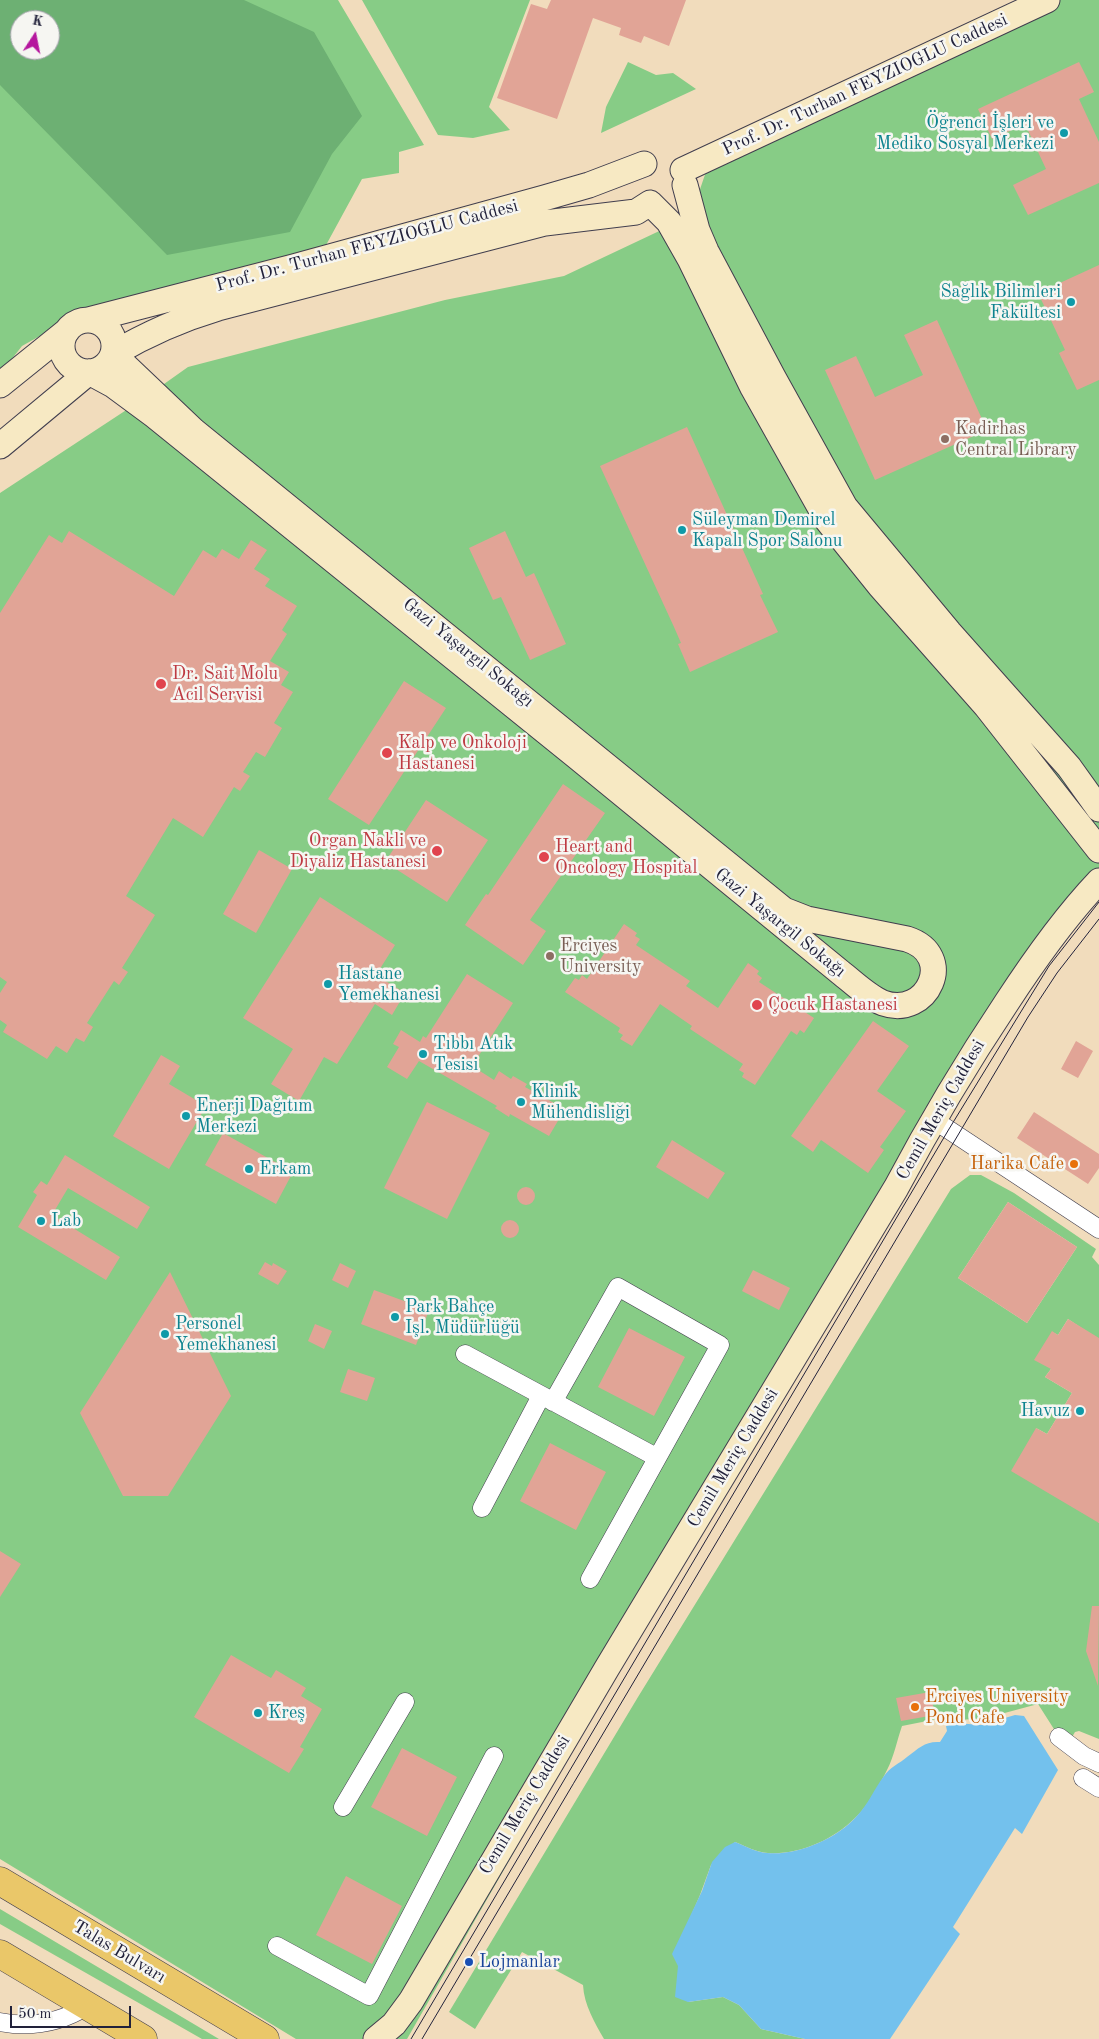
<!DOCTYPE html>
<html>
<head>
<meta charset="utf-8">
<style>
  body { margin:0 }
  #map { position:relative; width:1099px; height:2039px; overflow:hidden; background:#f1dcbc; font-family:"Old Standard TT",serif }
  canvas { display:block }
  .north { position:absolute; left:10px; top:10px; width:50px; height:50px; box-sizing:border-box; background:#f6f6f2; border:1px solid #a1a1a9; border-radius:50%; rotate:11deg; font-size:14px; font-weight:700; line-height:20px; text-align:center; color:#22223b }
  .north::after { content:''; display:block; margin:auto; width:18px; height:22px; background:#b5179e; clip-path:polygon(50% 0,100% 100%,50% 72%,0 100%) }
  .scale { position:absolute; left:10px; top:2006px; width:121px; height:22px; box-sizing:border-box; border:2px solid #22223b; border-top:0; padding-left:6px; font-size:15px; line-height:18px; white-space:nowrap; color:#22223b; -webkit-text-stroke:4px #f6f6f2; paint-order:stroke }
</style>
</head>
<body>
<div id="map">
<canvas width="1099" height="2039"></canvas>
<div class="north">K</div>
<div class="scale">50 m</div>
</div>
<script>
const ctx = document.querySelector('canvas').getContext('2d');
ctx.lineJoin = 'round';
function paint(path, color) { ctx.fillStyle = color; ctx.fill(path, 'evenodd'); }
function strokePath(path, color, width, dash) { ctx.strokeStyle = color; ctx.lineWidth = width; ctx.lineCap = dash ? 'butt' : 'round'; ctx.setLineDash(dash || []); ctx.stroke(path); }
function label(font, color, halo, rows, align = 'center') {
  ctx.font = font + ' "Old Standard TT",serif'; ctx.lineWidth = 5; ctx.setLineDash([]); ctx.textBaseline = 'middle'; ctx.strokeStyle = halo; ctx.fillStyle = color; for (const [text, x, y, turn = 0] of rows) {
    ctx.save(); ctx.translate(x, y); ctx.rotate((+turn || 0) * Math.PI / 180); ctx.textAlign = isNaN(turn) ? turn : align; if (halo) ctx.strokeText(text, 0, 0); ctx.fillText(text, 0, 0); ctx.restore();
  }
}
const green = new Path2D(`
  M 0,0 L 338,0 L 424,145 L 399,152 L 399,173 L 362,179 L 319,258 L 99,316 L 63,323 L 22,346 L 0,374 ZM 20,20 L 50,20 L 50,50 L 20,50 Z
  M 362,0 L 530,0 L 489,107 L 510,130 L 473,138 L 438,135 Z
  M 1054,0 L 1099,0 L 1099,877 L 965,1064 L 407,2039 L 296,2039 L 0,1859 L 0,493 L 140,401 L 188,367 L 445,300 L 564,276 L 672,225 L 696,201 L 711,157 Z
  M 628,62 L 656,75 L 673,73 L 696,89 L 601,133 L 606,107 Z
  M 970,1175 L 981,1175 L 1014,1193 L 1096,1249 L 1092,1257 L 1099,1265 L 1099,1340 L 1068,1319 L 1058,1335 L 1052,1332 L 1051,1369 L 1045,1377 L 1072,1393 L 1047,1434 L 1036,1428 L 1099,1523 L 1099,1739 L 1079,1731 L 1075,1732 L 1068,1744 L 1059,1737 L 1038,1704 L 986,1718 L 946,1721 L 937,1719 L 902,1726 C 897,1740 894,1757 887,1770 C 879,1786 868,1806 855,1818 C 833,1840 799,1855 768,1853 C 756,1852 745,1846 735,1842 L 711,1865 L 700,1895 L 681,1939 L 678,1966 L 688,2002 L 723,1997 L 739,2005 L 761,2029 L 805,2039 L 604,2039 C 595,2023 584,2005 583,1985 L 522,1952 L 475,2029 L 449,2012 L 638,1697 L 951,1189 ZM 1008,1202 L 1077,1247 L 1027,1323 L 958,1278 Z
  M 0,1909 L 219,2039 L 202,2039 L 0,1924 Z`);
const forest = new Path2D(`
  M 0,0 L 244,0 L 314,32 L 362,116 L 332,154 L 290,232 L 167,255 L 0,85 ZM 20,20 L 50,20 L 50,50 L 20,50 Z`);
const water = new Path2D(`
  M 1015,1715 L 1024,1716 L 1058,1770 L 1022,1834 L 1015,1828 L 953,1927 L 960,1934 L 890,2039 L 805,2039 L 761,2029 L 739,2005 L 723,1997 L 688,2002 L 675,1997 L 678,1966 L 672,1954 L 702,1891 L 712,1862 L 725,1847 L 735,1842 C 745,1846 756,1852 767,1853 C 797,1856 836,1839 856,1817 C 868,1805 874,1789 884,1776 C 889,1768 900,1763 907,1757 C 919,1748 925,1741 940,1742 L 947,1731 L 946,1726 L 956,1723 L 981,1725 Z`);
const building = new Path2D(`
  M 551,0 L 686,0 L 669,46 L 644,36 L 641,43 L 619,35 L 621,28 L 593,18 L 557,119 L 497,98 L 531,4 L 547,9 Z
  M 1079,62 L 1094,92 L 1079,99 L 1099,142 L 1099,183 L 1028,215 L 1013,185 L 1046,169 L 1025,124 L 992,139 L 978,109 Z
  M 1099,265 L 1099,380 L 1077,390 L 1059,353 L 1065,350 L 1038,293 Z
  M 937,320 L 987,430 L 875,480 L 825,370 L 856,356 L 875,397 L 923,375 L 904,335 Z
  M 687,427 L 763,594 L 760,595 L 778,632 L 690,672 L 678,644 L 681,643 L 674,627 L 600,466 Z
  M 69,531 L 174,596 L 203,550 L 216,558 L 222,549 L 239,559 L 251,540 L 267,550 L 254,569 L 270,579 L 265,586 L 297,606 L 282,630 L 287,634 L 270,661 L 289,672 L 281,685 L 293,692 L 274,723 L 282,728 L 265,757 L 256,752 L 243,772 L 250,776 L 240,791 L 234,787 L 203,837 L 173,818 L 126,896 L 155,915 L 122,968 L 128,972 L 119,985 L 114,981 L 87,1023 L 93,1027 L 84,1042 L 76,1038 L 67,1053 L 56,1046 L 47,1059 L 3,1032 L 7,1025 L 0,1020 L 0,993 L 7,982 L 0,977 L 0,613 L 49,535 L 62,543 Z
  M 505,531 L 526,577 L 534,573 L 566,644 L 530,660 L 501,597 L 493,600 L 469,548 Z
  M 404,681 L 446,708 L 369,825 L 328,799 Z
  M 563,784 L 605,813 L 530,920 L 546,931 L 523,965 L 465,925 L 486,894 L 488,895 Z
  M 426,800 L 488,840 L 447,902 L 385,862 Z
  M 259,850 L 292,869 L 256,933 L 223,914 Z
  M 320,897 L 395,945 L 376,975 L 405,993 L 392,1015 L 375,1004 L 337,1064 L 324,1057 L 299,1101 L 271,1084 L 293,1049 L 243,1018 Z
  M 624,924 L 637,933 L 635,936 L 640,939 L 636,945 L 690,981 L 686,986 L 718,1008 L 748,963 L 759,971 L 757,974 L 762,978 L 759,982 L 814,1018 L 804,1033 L 800,1030 L 797,1035 L 791,1031 L 755,1085 L 742,1077 L 744,1073 L 739,1070 L 743,1064 L 690,1029 L 692,1026 L 660,1004 L 632,1046 L 620,1039 L 623,1035 L 618,1032 L 620,1028 L 565,992 L 575,978 L 579,980 L 582,975 L 587,979 Z
  M 467,974 L 513,1003 L 472,1066 L 494,1080 L 499,1071 L 511,1079 L 513,1076 L 527,1084 L 525,1087 L 565,1109 L 549,1136 L 510,1114 L 509,1117 L 495,1108 L 497,1106 L 419,1061 L 407,1079 L 387,1067 L 399,1047 L 393,1044 L 401,1030 L 420,1042 L 423,1036 L 426,1038 Z
  M 873,1021 L 909,1046 L 877,1091 L 906,1111 L 880,1147 L 884,1150 L 868,1173 L 821,1140 L 813,1152 L 791,1136 Z
  M 1076,1041 L 1093,1051 L 1078,1078 L 1061,1069 Z
  M 161,1055 L 180,1066 L 169,1084 L 206,1106 L 169,1169 L 113,1136 Z
  M 427,1102 L 490,1133 L 447,1219 L 384,1188 Z
  M 1034,1112 L 1099,1154 L 1099,1168 L 1088,1184 L 1017,1138 Z
  M 223,1133 L 293,1172 L 276,1204 L 205,1165 Z
  M 672,1140 L 725,1173 L 708,1199 L 656,1167 Z
  M 65,1155 L 150,1207 L 137,1229 L 68,1188 L 52,1215 L 120,1257 L 106,1280 L 18,1227 L 37,1195 L 33,1192 L 41,1181 L 47,1185 Z
  M517 1196a9 9 0 1 1 18 0a9 9 0 1 1-18 0Z
  M 1008,1202 L 1077,1247 L 1027,1323 L 958,1278 Z
  M501 1229a9 9 0 1 1 18 0a9 9 0 1 1-18 0Z
  M 265,1262 L 272,1266 L 273,1263 L 287,1271 L 278,1285 L 258,1274 Z
  M 340,1263 L 356,1271 L 348,1288 L 332,1280 Z
  M 753,1270 L 790,1288 L 779,1310 L 742,1291 Z
  M 170,1272 L 231,1396 L 168,1496 L 123,1496 L 80,1413 Z
  M 374,1290 L 429,1310 L 416,1345 L 361,1324 Z
  M 1068,1319 L 1099,1338 L 1099,1523 L 1011,1471 L 1036,1428 L 1047,1434 L 1072,1393 L 1045,1377 L 1051,1369 L 1034,1360 L 1052,1331 L 1058,1335 Z
  M 315,1324 L 332,1331 L 324,1349 L 308,1341 Z
  M 629,1328 L 685,1357 L 654,1416 L 598,1387 Z
  M 348,1369 L 375,1378 L 367,1401 L 340,1392 Z
  M 550,1443 L 606,1472 L 576,1530 L 520,1501 Z
  M 0,1551 L 21,1564 L 0,1597 Z
  M 1092,1606 L 1099,1606 L 1098,1686 L 1086,1651 Z
  M 231,1655 L 271,1678 L 276,1670 L 306,1688 L 301,1696 L 322,1709 L 300,1747 L 304,1749 L 289,1773 L 194,1717 Z
  M 930,1692 L 935,1715 L 901,1721 L 896,1698 Z
  M 402,1748 L 457,1777 L 427,1836 L 371,1807 Z
  M 346,1876 L 402,1906 L 372,1964 L 316,1935 Z`);
const street = new Path2D(`
  M 934,1120 L 1099,1229
  M 465,1354 L 656,1457
  M 553,1402 L 618,1287 L 720,1345 L 590,1579
  M 482,1508 L 541,1396
  M 1059,1737 L 1084,1756 L 1099,1763
  M 1083,1778 L 1099,1788
  M 343,1807 L 405,1702
  M 277,1946 L 369,1996 L 494,1756
  M 0,2022 C 32,2028 60,2023 87,2006`);
const secondary = new Path2D(`
  M 683,170 L 1047,0
  M 685,185 L 697,230 L 706,251 L 773,377 L 845,507 L 949,632 L 1069,767 L 1099,809
  M 88,320 L 293,267 L 544,198 L 589,185 L 644,164
  M62 346a26 26 0 1 1 52 0a26 26 0 1 1-52 0Z
  M 0,385 L 67,331
  M 0,446 L 89,372 L 113,385 L 155,416 L 576,756 L 840,972 C 853,982 868,997 883,1003 C 928,1019 957,955 907,939 L 807,919 L 784,910 L 194,431 L 113,354 C 147,334 181,319 218,308 L 545,223 L 636,212 L 650,203 L 669,222 L 690,259 L 753,388 L 827,520 L 880,586 L 986,706 L 1099,850
  M 376,2039 L 394,2024 L 411,2001 L 607,1668 L 896,1188 C 930,1124 967,1062 1007,1002 C 1035,959 1064,918 1099,881`);
const primary = new Path2D(`
  M 0,1881 L 265,2039
  M 0,1954 L 143,2039`);
const tram = new Path2D(`
  M 411,2039 L 949,1129 L 1049,966 L 1099,902
  M 422,2039 L 1028,1017 L 1057,973 L 1099,919`);
const markers = [
  [1064,133,5,"#0f9aa8"],
  [1071,302,5,"#0f9aa8"],
  [945,439,5,"#8d6e63"],
  [682,530,5,"#0f9aa8"],
  [161,684,6,"#e0444e"],
  [387,753,6,"#e0444e"],
  [437,851,6,"#e0444e"],
  [544,857,6,"#e0444e"],
  [550,956,5,"#8d6e63"],
  [328,984,5,"#0f9aa8"],
  [757,1005,6,"#e0444e"],
  [423,1054,5,"#0f9aa8"],
  [521,1102,5,"#0f9aa8"],
  [186,1116,5,"#0f9aa8"],
  [1074,1164,5,"#e8710a"],
  [249,1169,5,"#0f9aa8"],
  [41,1221,5,"#0f9aa8"],
  [395,1317,5,"#0f9aa8"],
  [165,1334,5,"#0f9aa8"],
  [1080,1411,5,"#0f9aa8"],
  [915,1707,5,"#e8710a"],
  [258,1713,5,"#0f9aa8"],
  [469,1962,5,"#1a4fb4"]
];
const streetNames = [
  ["Prof. Dr. Turhan FEYZIOGLU Caddesi",865,85,-25],
  ["Prof. Dr. Turhan FEYZIOGLU Caddesi",367,246,-15],
  ["Gazi Yaşargil Sokağı",468,653,39],
  ["Gazi Yaşargil Sokağı",780,923,39],
  ["Cemil Meriç Caddesi",941,1110,-60],
  ["Cemil Meriç Caddesi",733,1458,-59],
  ["Cemil Meriç Caddesi",525,1805,-59],
  ["Talas Bulvarı",119,1952,31]
];
const cultureNames = [
  ["Öğrenci İşleri ve",1054,123,"right"],
  ["Mediko Sosyal Merkezi",1054,144,"right"],
  ["Sağlık Bilimleri",1061,292,"right"],
  ["Fakültesi",1061,313,"right"],
  ["Süleyman Demirel",692,520],
  ["Kapalı Spor Salonu",692,541],
  ["Hastane",338,974],
  ["Yemekhanesi",338,995],
  ["Tıbbı Atık",433,1044],
  ["Tesisi",433,1065],
  ["Klinik",531,1092],
  ["Mühendisliği",531,1113],
  ["Enerji Dağıtım",196,1106],
  ["Merkezi",196,1127],
  ["Erkam",259,1169],
  ["Lab",51,1221],
  ["Park Bahçe",405,1307],
  ["Işl. Müdürlüğü",405,1328],
  ["Personel",175,1324],
  ["Yemekhanesi",175,1345],
  ["Havuz",1070,1411,"right"],
  ["Kreş",268,1713]
];
const educationNames = [
  ["Kadirhas",955,429],
  ["Central Library",955,450],
  ["Erciyes",560,946],
  ["University",560,967]
];
const healthNames = [
  ["Dr. Sait Molu",172,674],
  ["Acil Servisi",172,695],
  ["Kalp ve Onkoloji",398,743],
  ["Hastanesi",398,764],
  ["Organ Nakli ve",426,841,"right"],
  ["Diyaliz Hastanesi",426,862,"right"],
  ["Heart and",555,847],
  ["Oncology Hospital",555,868],
  ["Çocuk Hastanesi",768,1005]
];
const foodNames = [
  ["Harika Cafe",1064,1164],
  ["Erciyes University",925,1697,"left"],
  ["Pond Cafe",925,1718,"left"]
];
const transitNames = [
  ["Lojmanlar",479,1962]
];
paint(green, '#87cc86');
paint(forest, '#6db073');
paint(water, '#73c1ed');
paint(building, '#e1a496');
strokePath(street, '#413e4e', 19);
strokePath(secondary, '#413e4e', 27);
strokePath(primary, '#413e4e', 29);
strokePath(street, '#fff', 18);
strokePath(secondary, '#f7e9c3', 25);
strokePath(primary, '#eac769', 28);
strokePath(tram, '#22223b', 1);
for (const [x, y, r, color] of markers) { const dot = new Path2D(); dot.arc(x, y, r, 0, 2 * Math.PI); ctx.fillStyle = color; ctx.fill(dot); strokePath(dot, '#f6f6f2', 2); }
label('18px', '#22223b', '#f6f6f2', streetNames);
label('18px', '#0d838f', '#f6f6f2', cultureNames, 'left');
label('18px', '#785e54', '#f6f6f2', educationNames, 'left');
label('18px', '#be3a42', '#f6f6f2', healthNames, 'left');
label('18px', '#c56008', '#f6f6f2', foodNames, 'right');
label('18px', '#164399', '#f6f6f2', transitNames, 'left');
</script>
</body>
</html>
